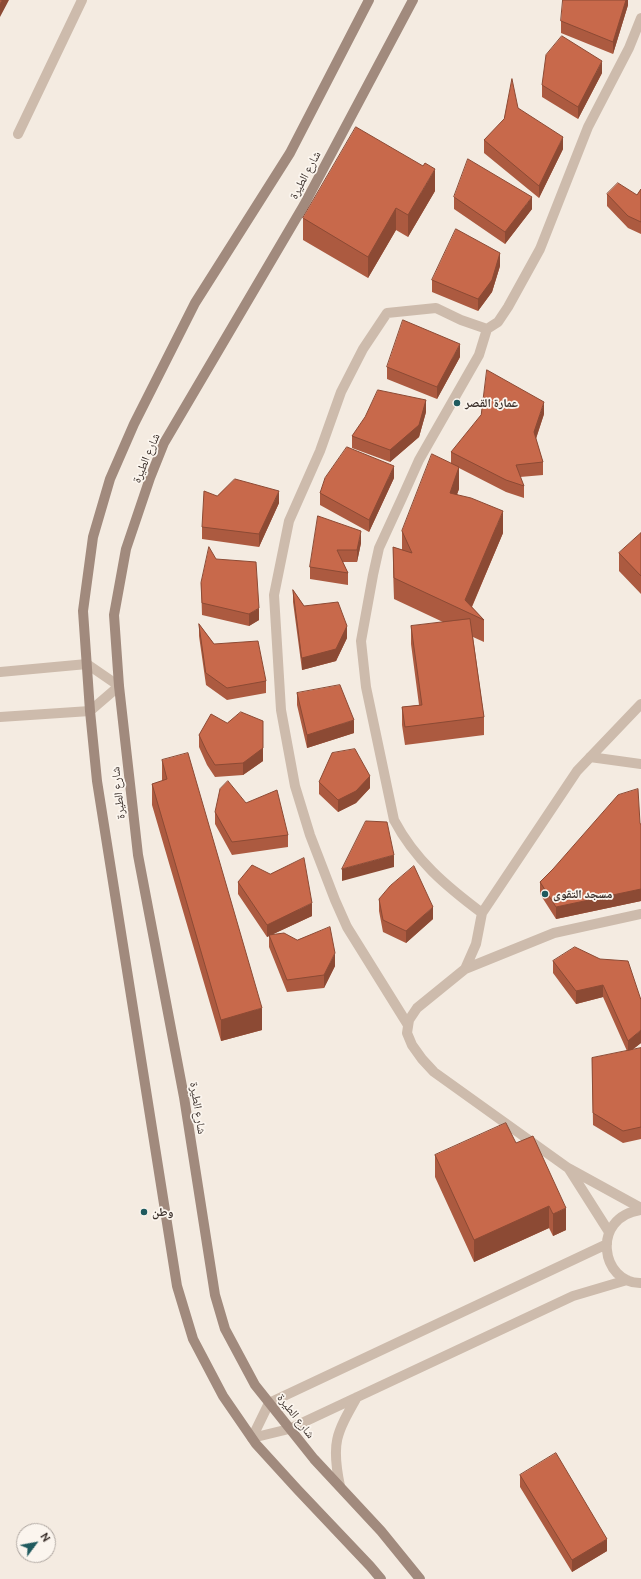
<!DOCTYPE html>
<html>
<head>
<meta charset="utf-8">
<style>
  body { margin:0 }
  #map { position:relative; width:641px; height:1579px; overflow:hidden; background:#f4ebe1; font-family:Ubuntu,sans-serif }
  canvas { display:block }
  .north { position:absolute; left:16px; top:1523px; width:40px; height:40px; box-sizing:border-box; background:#fbf5ee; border:1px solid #aea6a0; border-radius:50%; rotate:58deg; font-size:11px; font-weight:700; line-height:16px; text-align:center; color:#3b302b }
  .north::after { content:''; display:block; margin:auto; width:14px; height:18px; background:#1f5a5e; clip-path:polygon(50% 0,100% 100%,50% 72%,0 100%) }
</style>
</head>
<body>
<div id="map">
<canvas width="641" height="1579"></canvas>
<div class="north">N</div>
</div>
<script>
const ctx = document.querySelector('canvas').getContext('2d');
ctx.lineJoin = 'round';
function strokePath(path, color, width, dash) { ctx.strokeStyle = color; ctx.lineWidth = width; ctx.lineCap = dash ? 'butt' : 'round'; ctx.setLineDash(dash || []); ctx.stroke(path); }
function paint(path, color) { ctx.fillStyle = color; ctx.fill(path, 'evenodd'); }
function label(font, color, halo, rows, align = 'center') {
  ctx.font = font + ' Ubuntu,"Noto Naskh Arabic",sans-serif'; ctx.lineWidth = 3.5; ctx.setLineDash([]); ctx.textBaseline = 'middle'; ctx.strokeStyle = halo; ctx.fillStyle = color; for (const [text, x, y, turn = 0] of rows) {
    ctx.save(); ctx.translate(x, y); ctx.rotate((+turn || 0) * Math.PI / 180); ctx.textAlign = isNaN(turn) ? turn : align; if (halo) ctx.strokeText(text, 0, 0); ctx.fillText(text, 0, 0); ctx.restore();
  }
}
const street = new Path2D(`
  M 18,134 L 82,0
  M 0,672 L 87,664 L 119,686 L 90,711 L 0,717
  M 641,704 L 577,771 L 482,913 L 476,944 L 465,969 L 417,1008 L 409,1020 L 407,1033 L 412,1045 L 422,1059 L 434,1072 L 568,1168 L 641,1208
  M 590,757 L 641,764
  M 482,913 C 446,886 415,860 394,820 L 366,687 L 361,641 L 373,575 L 379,548 L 402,498 L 419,460 L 479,355 L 487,329 L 498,322 L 508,307 L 540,249 L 588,127 L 629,48 L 641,18
  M 465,969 L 554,933 L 641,914
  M 408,1025 L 347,927 L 335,900 L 310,835 L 295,786 L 281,710 L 274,595 L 289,521 L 320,451 L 341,392 L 363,349 L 387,313 L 436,308 L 461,320 L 487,329
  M 569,1169 L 609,1232
  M 641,1210 C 590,1217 601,1284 641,1283
  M 252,1438 L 269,1403 L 607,1244
  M 252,1438 L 289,1429 L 573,1296 L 627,1280
  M 340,1486 C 331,1443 336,1434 357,1397`);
const secondary = new Path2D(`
  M 369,0 L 290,153 L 195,303 L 134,424 L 110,479 L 93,537 L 83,611 L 90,711 L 97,781 L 177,1286 L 193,1339 L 223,1396 L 256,1444 L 297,1489 L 370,1566 L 381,1579
  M 413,0 L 304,205 L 164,443 L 150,478 L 126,549 L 114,615 L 119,686 L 138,855 L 184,1097 L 215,1295 L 225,1329 L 255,1385 L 314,1459 L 381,1531 L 420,1579`);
const wall = new Path2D(`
  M 628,0 L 628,5 L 613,54 L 561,33 L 561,21 Z
  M 602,73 L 578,119 L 542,97 L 542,85 Z
  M 518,108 L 563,149 L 539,198 L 484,153 L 484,140 Z
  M 641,189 L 641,234 L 628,228 L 607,206 L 607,194 L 637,195 Z
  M 435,191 L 408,237 L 396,230 L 368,278 L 303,240 L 303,218 Z
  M 454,197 L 532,209 L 505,244 L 454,209 Z
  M 500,266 L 492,292 L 478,311 L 432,292 L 432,280 Z
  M 460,357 L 437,399 L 387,379 L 387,367 Z
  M 426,412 L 419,437 L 390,462 L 352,448 L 352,436 Z
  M 544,414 L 536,439 L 543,462 L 543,475 L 520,477 L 524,486 L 524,498 L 506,492 L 459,468 L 459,489 L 457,494 L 503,533 L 472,607 L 484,620 L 484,642 L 473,637 L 484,717 L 484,735 L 405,745 L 402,725 L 402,707 L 419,705 L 411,644 L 411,626 L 443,622 L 394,599 L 393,569 L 393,547 L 402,550 L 402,531 L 451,463 L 451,452 Z
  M 394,478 L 369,532 L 320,505 L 320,493 Z
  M 217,496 L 279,503 L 259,547 L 202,539 L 202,527 Z
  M 318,516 L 361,543 L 357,562 L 343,562 L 348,573 L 348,585 L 310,579 L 310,567 Z
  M 641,533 L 641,594 L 619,571 L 619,553 Z
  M 216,559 L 259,620 L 249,626 L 202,615 L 201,583 Z
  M 293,590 L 304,606 L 347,638 L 336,661 L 302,670 L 293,602 Z
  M 199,624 L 214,644 L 266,681 L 266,693 L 227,700 L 206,685 L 199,636 Z
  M 297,693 L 354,733 L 307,748 L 297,705 Z
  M 263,721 L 263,761 L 243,775 L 215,777 L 207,765 L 199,747 L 199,735 L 227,723 Z
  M 162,760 L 262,1030 L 221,1041 L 152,805 L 152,784 L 162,781 Z
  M 319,782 L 370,788 L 356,803 L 338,812 L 319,794 Z
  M 246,803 L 288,835 L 288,847 L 232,855 L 215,824 L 215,812 Z
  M 640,823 L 641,825 L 641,901 L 556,919 L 540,894 L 540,882 Z
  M 238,882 L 312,916 L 271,935 L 335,966 L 324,988 L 287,992 L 269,947 L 269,936 L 267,937 L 238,894 Z
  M 379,899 L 433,919 L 406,943 L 383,932 L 379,911 Z
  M 600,959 L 641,1043 L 632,1050 L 641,1048 L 641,1139 L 623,1143 L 593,1125 L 592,1058 L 627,1051 L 603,997 L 576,1004 L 553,973 L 553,961 Z
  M 516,1143 L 566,1230 L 553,1236 L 549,1228 L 474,1262 L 435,1177 L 435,1155 Z
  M 520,1475 L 607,1551 L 572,1572 L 520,1487 Z`);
const shadedWall = new Path2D(`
  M 2,0 L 9,0 L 0,17 L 0,4 Z
  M 626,0 L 628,0 L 628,5 L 613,54 L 613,42 Z
  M 602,61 L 602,73 L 578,119 L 578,107 Z
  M 563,137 L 563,149 L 539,198 L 539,186 Z
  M 435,169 L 435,191 L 408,237 L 408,215 Z
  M 532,197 L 532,209 L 505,244 L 505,232 Z
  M 396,208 L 396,230 L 368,278 L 368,257 Z
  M 500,253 L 500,266 L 492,292 L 478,311 L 478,299 Z
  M 460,344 L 460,357 L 437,399 L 437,387 Z
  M 426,400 L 426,412 L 419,437 L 390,462 L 390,450 Z
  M 544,402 L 544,414 L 534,444 L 534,432 Z
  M 394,466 L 394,478 L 369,532 L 369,520 Z
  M 459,467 L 459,489 L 450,514 L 450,493 Z
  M 279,491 L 279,503 L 259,547 L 259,534 Z
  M 503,511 L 503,533 L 469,613 L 465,600 Z
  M 361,531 L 361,543 L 357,562 L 357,550 Z
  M 259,608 L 259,620 L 249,626 L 249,614 Z
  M 347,626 L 347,638 L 336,661 L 302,670 L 302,658 Z
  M 354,720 L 354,733 L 307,748 L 307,735 Z
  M 263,748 L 263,761 L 243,775 L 243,763 Z
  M 370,776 L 370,788 L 356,803 L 338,812 L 338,800 Z
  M 394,855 L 394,867 L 342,881 L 342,869 Z
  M 641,889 L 641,901 L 556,919 L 556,907 Z
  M 312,903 L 312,916 L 267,937 L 267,925 Z
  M 433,907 L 433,919 L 406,943 L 406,931 Z
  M 335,953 L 335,966 L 324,988 L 324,975 Z
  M 603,985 L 603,997 L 576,1004 L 576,991 Z
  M 262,1008 L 262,1030 L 221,1041 L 221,1020 Z
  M 641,1030 L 641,1043 L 628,1053 L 628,1041 Z
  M 549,1206 L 549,1228 L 474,1262 L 474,1240 Z
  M 566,1208 L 566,1230 L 553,1236 L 553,1214 Z
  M 607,1539 L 607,1551 L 572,1572 L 572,1560 Z`);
const building = new Path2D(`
  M 0,0 L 2,0 L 0,4 Z
  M 563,0 L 626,0 L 613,42 L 561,21 Z
  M 562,36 L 602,61 L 578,107 L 542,85 L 546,55 Z
  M 512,79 L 518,108 L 563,137 L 539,186 L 484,140 L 504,119 Z
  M 356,127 L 423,166 L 425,163 L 435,169 L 408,215 L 396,208 L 368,257 L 303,218 Z
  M 468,159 L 532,197 L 505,232 L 454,197 Z
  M 618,183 L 637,195 L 641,189 L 641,222 L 628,216 L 607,194 Z
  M 456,229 L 500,253 L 492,280 L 478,299 L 432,280 Z
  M 403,320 L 460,344 L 437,387 L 387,367 Z
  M 487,370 L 544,402 L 534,432 L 543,462 L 516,465 L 524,486 L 506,480 L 451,452 L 481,415 Z
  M 378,390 L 426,400 L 419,425 L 390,450 L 352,436 L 365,417 Z
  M 347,447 L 394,466 L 369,520 L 320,493 L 325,478 Z
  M 432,454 L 459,467 L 450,493 L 471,498 L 503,511 L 465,600 L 484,620 L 394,578 L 393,547 L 412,553 L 402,531 Z
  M 235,479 L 279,491 L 259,534 L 202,527 L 204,491 L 217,496 Z
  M 318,516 L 361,531 L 357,550 L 337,550 L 348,573 L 310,567 Z
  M 641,533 L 641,576 L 619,553 Z
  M 209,547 L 216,559 L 256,562 L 259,608 L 249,614 L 202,603 L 201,583 Z
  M 293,590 L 304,606 L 338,602 L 347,626 L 336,649 L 302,658 Z
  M 470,619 L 484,717 L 405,727 L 402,707 L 422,705 L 411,626 Z
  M 199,624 L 214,644 L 258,641 L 266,681 L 227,688 L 206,673 Z
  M 340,685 L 354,720 L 307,735 L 297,693 Z
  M 241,712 L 263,721 L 263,748 L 243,763 L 215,765 L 207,752 L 199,735 L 211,714 L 227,723 Z
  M 355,749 L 370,776 L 356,791 L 338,800 L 319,782 L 332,753 Z
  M 188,753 L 262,1008 L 221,1020 L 152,784 L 167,779 L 162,760 Z
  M 228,781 L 246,803 L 277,790 L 288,835 L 232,842 L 215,812 L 220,789 Z
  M 638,789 L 640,823 L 641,825 L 641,889 L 556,907 L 540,882 L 553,869 L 618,795 Z
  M 366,821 L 387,822 L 394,855 L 342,869 Z
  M 304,858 L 312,903 L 267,925 L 238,882 L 252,865 L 270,874 Z
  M 414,866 L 433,907 L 406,931 L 383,920 L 379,899 L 390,886 Z
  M 330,927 L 335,953 L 324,975 L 287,980 L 269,935 L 284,933 L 297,940 Z
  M 575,947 L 600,959 L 628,961 L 641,1000 L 641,1030 L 628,1041 L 603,985 L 576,991 L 553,961 Z
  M 641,1048 L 641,1127 L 623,1131 L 593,1113 L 592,1058 Z
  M 506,1123 L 516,1143 L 533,1136 L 566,1208 L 553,1214 L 549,1206 L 474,1240 L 435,1155 Z
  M 556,1453 L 607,1539 L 572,1560 L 520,1475 Z`);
const markers = [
  [457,403,4,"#1f5a5e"],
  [545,894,4,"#1f5a5e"],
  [144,1212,4,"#1f5a5e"]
];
const streetNames = [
  ["شارع الطيرة",305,175,-62],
  ["شارع الطيرة",146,458,-67],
  ["شارع الطيرة",118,793,-96],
  ["شارع الطيرة",198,1108,81],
  ["شارع الطيرة",296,1416,52]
];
const poiNames = [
  ["عمارة القصر",465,403],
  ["مسجد التقوى",553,894],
  ["وطن",152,1212]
];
strokePath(street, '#cdbbac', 10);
strokePath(secondary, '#a18a7d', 10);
paint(wall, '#ac5a40');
paint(shadedWall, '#8c4a34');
paint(building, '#c8694b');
strokePath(building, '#8c4a34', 1);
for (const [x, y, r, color] of markers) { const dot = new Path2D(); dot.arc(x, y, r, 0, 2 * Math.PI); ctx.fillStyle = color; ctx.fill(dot); strokePath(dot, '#fbf5ee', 1.5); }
label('12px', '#3b302b', '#fbf5ee', streetNames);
label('bold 12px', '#3b302b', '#fbf5ee', poiNames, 'left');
</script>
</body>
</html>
